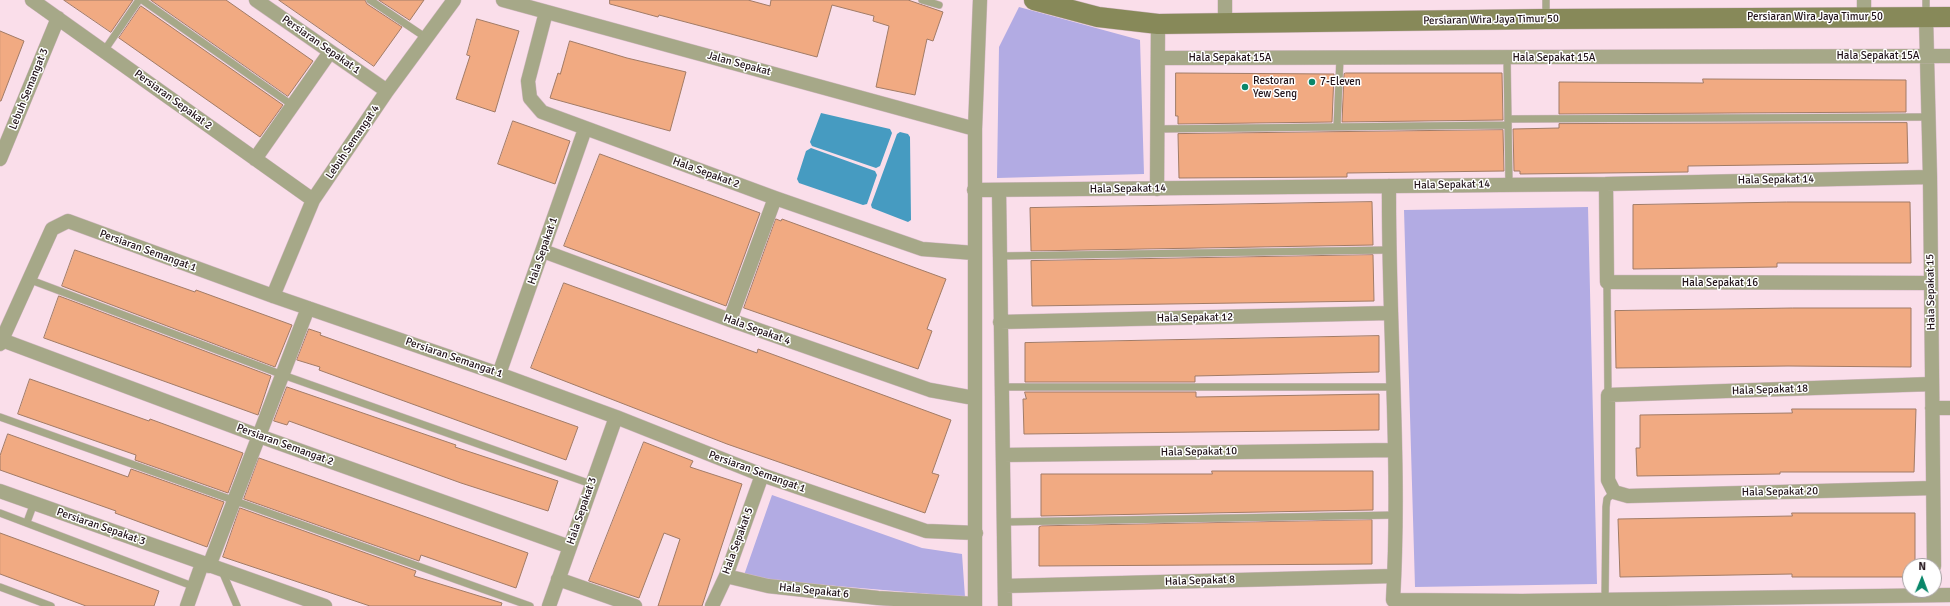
<!DOCTYPE html>
<html>
<head>
<meta charset="utf-8">
<style>
  body { margin:0 }
  #map { position:relative; width:1950px; height:606px; overflow:hidden; background:#fadeea; font-family:Signika,sans-serif }
  canvas { display:block }
  .north { position:absolute; left:1902px; top:558px; width:40px; height:40px; box-sizing:border-box; background:#fff; border:1px solid #a6a0a3; border-radius:50%; rotate:1deg; font-size:11px; font-weight:700; line-height:16px; text-align:center; color:#211219 }
  .north::after { content:''; display:block; margin:auto; width:14px; height:18px; background:#0a876a; clip-path:polygon(50% 0,100% 100%,50% 72%,0 100%) }
</style>
</head>
<body>
<div id="map">
<canvas width="1950" height="606"></canvas>
<div class="north">N</div>
</div>
<script>
const ctx = document.querySelector('canvas').getContext('2d');
ctx.lineJoin = 'round';
function paint(path, color) { ctx.fillStyle = color; ctx.fill(path, 'evenodd'); }
function strokePath(path, color, width, dash) { ctx.strokeStyle = color; ctx.lineWidth = width; ctx.lineCap = dash ? 'butt' : 'round'; ctx.setLineDash(dash || []); ctx.stroke(path); }
function label(font, color, halo, rows, align = 'center') {
  ctx.font = font + ' Signika,sans-serif'; ctx.lineWidth = 3; ctx.setLineDash([]); ctx.textBaseline = 'middle'; ctx.strokeStyle = halo; ctx.fillStyle = color; for (const [text, x, y, turn = 0] of rows) {
    ctx.save(); ctx.translate(x, y); ctx.rotate((+turn || 0) * Math.PI / 180); ctx.textAlign = isNaN(turn) ? turn : align; if (halo) ctx.strokeText(text, 0, 0); ctx.fillText(text, 0, 0); ctx.restore();
  }
}
const green = new Path2D(`
  M 1019,7 L 1140,40 L 1144,174 L 997,178 L 999,47 Z
  M 1588,207 L 1597,584 L 1415,587 L 1404,210 Z
  M 772,495 L 922,548 L 962,554 L 965,597 L 743,578 Z`);
const water = new Path2D(`
  M 821,113 L 890,129 L 892,133 L 880,166 L 876,168 L 812,146 L 810,142 Z
  M 900,132 L 908,134 L 910,137 L 911,220 L 908,222 L 872,208 L 871,205 L 897,134 Z
  M 811,148 L 875,171 L 877,175 L 867,204 L 863,205 L 799,183 L 797,179 L 806,151 Z`);
const building = new Path2D(`
  M 64,0 L 133,0 L 111,32 Z
  M 151,0 L 226,0 L 313,61 L 288,96 Z
  M 279,0 L 365,0 L 367,4 L 402,27 L 374,66 Z
  M 379,0 L 424,0 L 410,20 Z
  M 610,0 L 748,0 L 770,6 L 771,0 L 908,0 L 943,12 L 933,41 L 927,39 L 915,95 L 876,87 L 889,26 L 873,21 L 874,16 L 832,5 L 817,57 L 716,30 L 659,15 L 658,17 L 610,4 Z
  M 141,6 L 283,105 L 260,137 L 119,38 Z
  M 477,19 L 519,31 L 495,112 L 456,99 L 470,56 L 467,55 Z
  M 0,31 L 24,41 L 1,101 L 0,101 Z
  M 570,41 L 627,58 L 686,72 L 670,131 L 550,98 L 558,73 L 560,74 Z
  M 1176,73 L 1334,74 L 1332,122 L 1178,124 L 1178,116 L 1176,116 Z
  M 1346,73 L 1502,73 L 1503,120 L 1342,122 L 1344,74 Z
  M 1703,79 L 1906,80 L 1906,112 L 1559,114 L 1559,82 L 1703,83 Z
  M 513,121 L 570,141 L 555,184 L 498,164 Z
  M 1907,123 L 1908,163 L 1688,166 L 1688,172 L 1520,174 L 1520,171 L 1514,171 L 1513,129 L 1559,128 L 1559,124 Z
  M 1503,130 L 1504,171 L 1347,173 L 1347,177 L 1179,178 L 1178,134 Z
  M 600,154 L 760,213 L 726,306 L 564,246 Z
  M 1372,202 L 1373,245 L 1031,251 L 1031,249 L 1030,208 Z
  M 1787,202 L 1910,202 L 1911,263 L 1777,263 L 1777,267 L 1633,269 L 1633,205 Z
  M 776,219 L 781,221 L 782,219 L 946,279 L 927,329 L 932,331 L 918,369 L 744,308 Z
  M 75,250 L 195,292 L 196,290 L 292,325 L 275,367 L 62,286 Z
  M 1373,255 L 1374,301 L 1032,306 L 1031,261 Z
  M 564,283 L 757,353 L 758,349 L 951,420 L 932,473 L 939,475 L 925,513 L 727,444 L 531,368 Z
  M 59,296 L 271,376 L 258,415 L 44,338 Z
  M 1793,308 L 1911,308 L 1911,367 L 1788,366 L 1616,368 L 1615,311 Z
  M 309,329 L 321,333 L 320,335 L 578,427 L 566,460 L 319,370 L 320,367 L 297,360 Z
  M 1379,336 L 1379,372 L 1195,376 L 1195,382 L 1025,382 L 1025,343 Z
  M 30,379 L 149,421 L 150,419 L 243,453 L 228,493 L 135,460 L 136,455 L 18,414 Z
  M 287,387 L 456,445 L 455,447 L 558,481 L 548,511 L 461,483 L 289,421 L 287,425 L 274,421 Z
  M 1025,392 L 1196,392 L 1196,397 L 1379,394 L 1379,430 L 1024,434 L 1023,399 L 1026,399 Z
  M 1792,409 L 1916,409 L 1914,472 L 1780,472 L 1780,474 L 1637,476 L 1636,448 L 1640,448 L 1640,415 L 1792,413 Z
  M 8,434 L 128,477 L 131,469 L 224,502 L 207,547 L 115,513 L 116,511 L 0,470 L 0,456 Z
  M 644,442 L 693,461 L 690,467 L 742,484 L 702,606 L 658,606 L 680,539 L 664,533 L 639,598 L 589,581 Z
  M 259,458 L 528,553 L 516,588 L 421,555 L 419,561 L 244,499 Z
  M 1212,471 L 1373,471 L 1373,510 L 1041,516 L 1041,474 L 1212,474 Z
  M 240,508 L 416,571 L 414,576 L 502,603 L 501,606 L 370,606 L 223,557 Z
  M 1792,513 L 1915,513 L 1915,566 L 1910,566 L 1910,577 L 1792,577 L 1792,574 L 1620,577 L 1618,519 L 1792,516 Z
  M 1372,520 L 1372,564 L 1039,566 L 1039,527 L 1041,526 Z
  M 0,533 L 159,591 L 154,606 L 86,606 L 0,574 Z`);
const lane = new Path2D(`
  M 142,0 L 292,105
  M 370,0 L 425,37
  M 922,0 L 939,5
  M 1546,0 L 1546,18
  M 1926,16 L 1926,0
  M 104,51 L 139,0
  M 1507,58 L 1509,184
  M 1508,119 L 1927,117
  M 1337,127 L 1340,58
  M 1157,129 L 1507,125
  M 1000,256 L 1388,250
  M 28,279 L 283,375 L 591,484
  M 1607,282 L 1608,395
  M 1001,387 L 1392,387
  M 0,417 L 530,606
  M 0,513 L 195,587
  M 27,522 L 34,503
  M 1004,522 L 1396,515
  M 222,571 L 237,606
  M 0,587 L 51,606
  M 1605,600 L 1606,507 L 1607,499 L 1614,492`);
const street = new Path2D(`
  M 32,0 L 313,200
  M 256,0 L 387,91
  M 503,0 L 975,129
  M 1225,0 L 1225,22
  M 546,12 L 528,81 L 530,98 L 542,112 L 775,198 L 922,249 L 974,253
  M 1864,17 L 1864,0
  M 1926,17 L 1930,177 L 1934,566
  M 1158,58 L 1950,56
  M 0,159 L 58,18
  M 255,159 L 330,52
  M 1606,184 L 1607,282 L 1931,283
  M 1389,186 C 1388,324 1401,462 1393,600 L 1522,601 L 1950,595
  M 1157,189 L 1158,24
  M 974,190 L 1606,184 L 1930,177
  M 999,190 L 1005,606
  M 543,251 L 730,320 L 930,390 L 974,398
  M 273,296 L 313,200 L 387,91 L 454,0
  M 730,320 L 775,198
  M 1000,322 L 1390,313
  M 2,340 L 259,436 L 570,547
  M 0,344 L 52,229 L 68,221 L 273,296 L 499,374 L 616,417 L 762,475 L 926,531 L 976,533
  M 499,374 L 585,129
  M 1932,384 L 1608,395 L 1608,480 L 1614,492 L 1628,496 L 1933,488
  M 1932,408 L 1950,408
  M 1003,455 L 1395,450
  M 0,491 L 325,606
  M 209,566 L 308,308
  M 726,576 L 768,586 L 878,598 L 975,604
  M 558,579 L 635,606
  M 1005,586 L 1394,576
  M 187,606 L 202,564
  M 549,606 L 616,417
  M 712,606 L 726,576 L 762,475
  M 975,606 L 975,129 L 980,0`);
const secondary = new Path2D(`
  M 1034,0 L 1098,17 L 1158,24 L 1546,19 L 1950,17`);
const markers = [
  [1312,82,4,"#0a876a"],
  [1245,87,4,"#0a876a"]
];
const streetNames = [
  ["Persiaran Wira Jaya Timur 50",1815,17],
  ["Persiaran Wira Jaya Timur 50",1491,20,-1],
  ["Persiaran Sepakat 1",321,45,35],
  ["Hala Sepakat 15A",1878,56],
  ["Hala Sepakat 15A",1230,58],
  ["Hala Sepakat 15A",1554,58],
  ["Jalan Sepakat",739,64,15],
  ["Lebuh Semangat 3",29,89,-68],
  ["Persiaran Sepakat 2",173,100,36],
  ["Lebuh Semangat 4",353,142,-56],
  ["Hala Sepakat 2",706,173,20],
  ["Hala Sepakat 14",1776,180,-1],
  ["Hala Sepakat 14",1452,185,-1],
  ["Hala Sepakat 14",1128,189,-1],
  ["Persiaran Semangat 1",148,251,20],
  ["Hala Sepakat 1",543,251,-71],
  ["Hala Sepakat 16",1720,283],
  ["Hala Sepakat 15",1931,292,-91],
  ["Hala Sepakat 12",1195,318,-1],
  ["Hala Sepakat 4",757,330,20],
  ["Persiaran Semangat 1",454,358,19],
  ["Hala Sepakat 18",1770,390,-2],
  ["Persiaran Semangat 2",285,445,20],
  ["Hala Sepakat 10",1199,452,-1],
  ["Persiaran Semangat 1",757,472,20],
  ["Hala Sepakat 20",1780,492,-1],
  ["Hala Sepakat 3",582,511,-71],
  ["Persiaran Sepakat 3",101,527,19],
  ["Hala Sepakat 5",738,541,-70],
  ["Hala Sepakat 8",1200,581,-2],
  ["Hala Sepakat 6",814,591,6]
];
const poiNames = [
  ["Restoran",1253,81],
  ["Yew Seng",1253,94],
  ["7-Eleven",1320,82]
];
paint(green, '#b2abe3');
paint(water, '#469bc1');
paint(building, '#f1aa82');
strokePath(building, '#a17b66', 1);
strokePath(lane, '#d3b9c4', 8);
strokePath(street, '#d3b9c4', 15);
strokePath(secondary, '#d3b9c4', 21);
strokePath(lane, '#a6a888', 7);
strokePath(street, '#a6a888', 14);
strokePath(secondary, '#878959', 20);
for (const [x, y, r, color] of markers) { const dot = new Path2D(); dot.arc(x, y, r, 0, 2 * Math.PI); ctx.fillStyle = color; ctx.fill(dot); strokePath(dot, '#fff', 1.5); }
label('11px', '#211219', '#fff', streetNames);
label('11px', '#211219', '#fff', poiNames, 'left');
</script>
</body>
</html>
